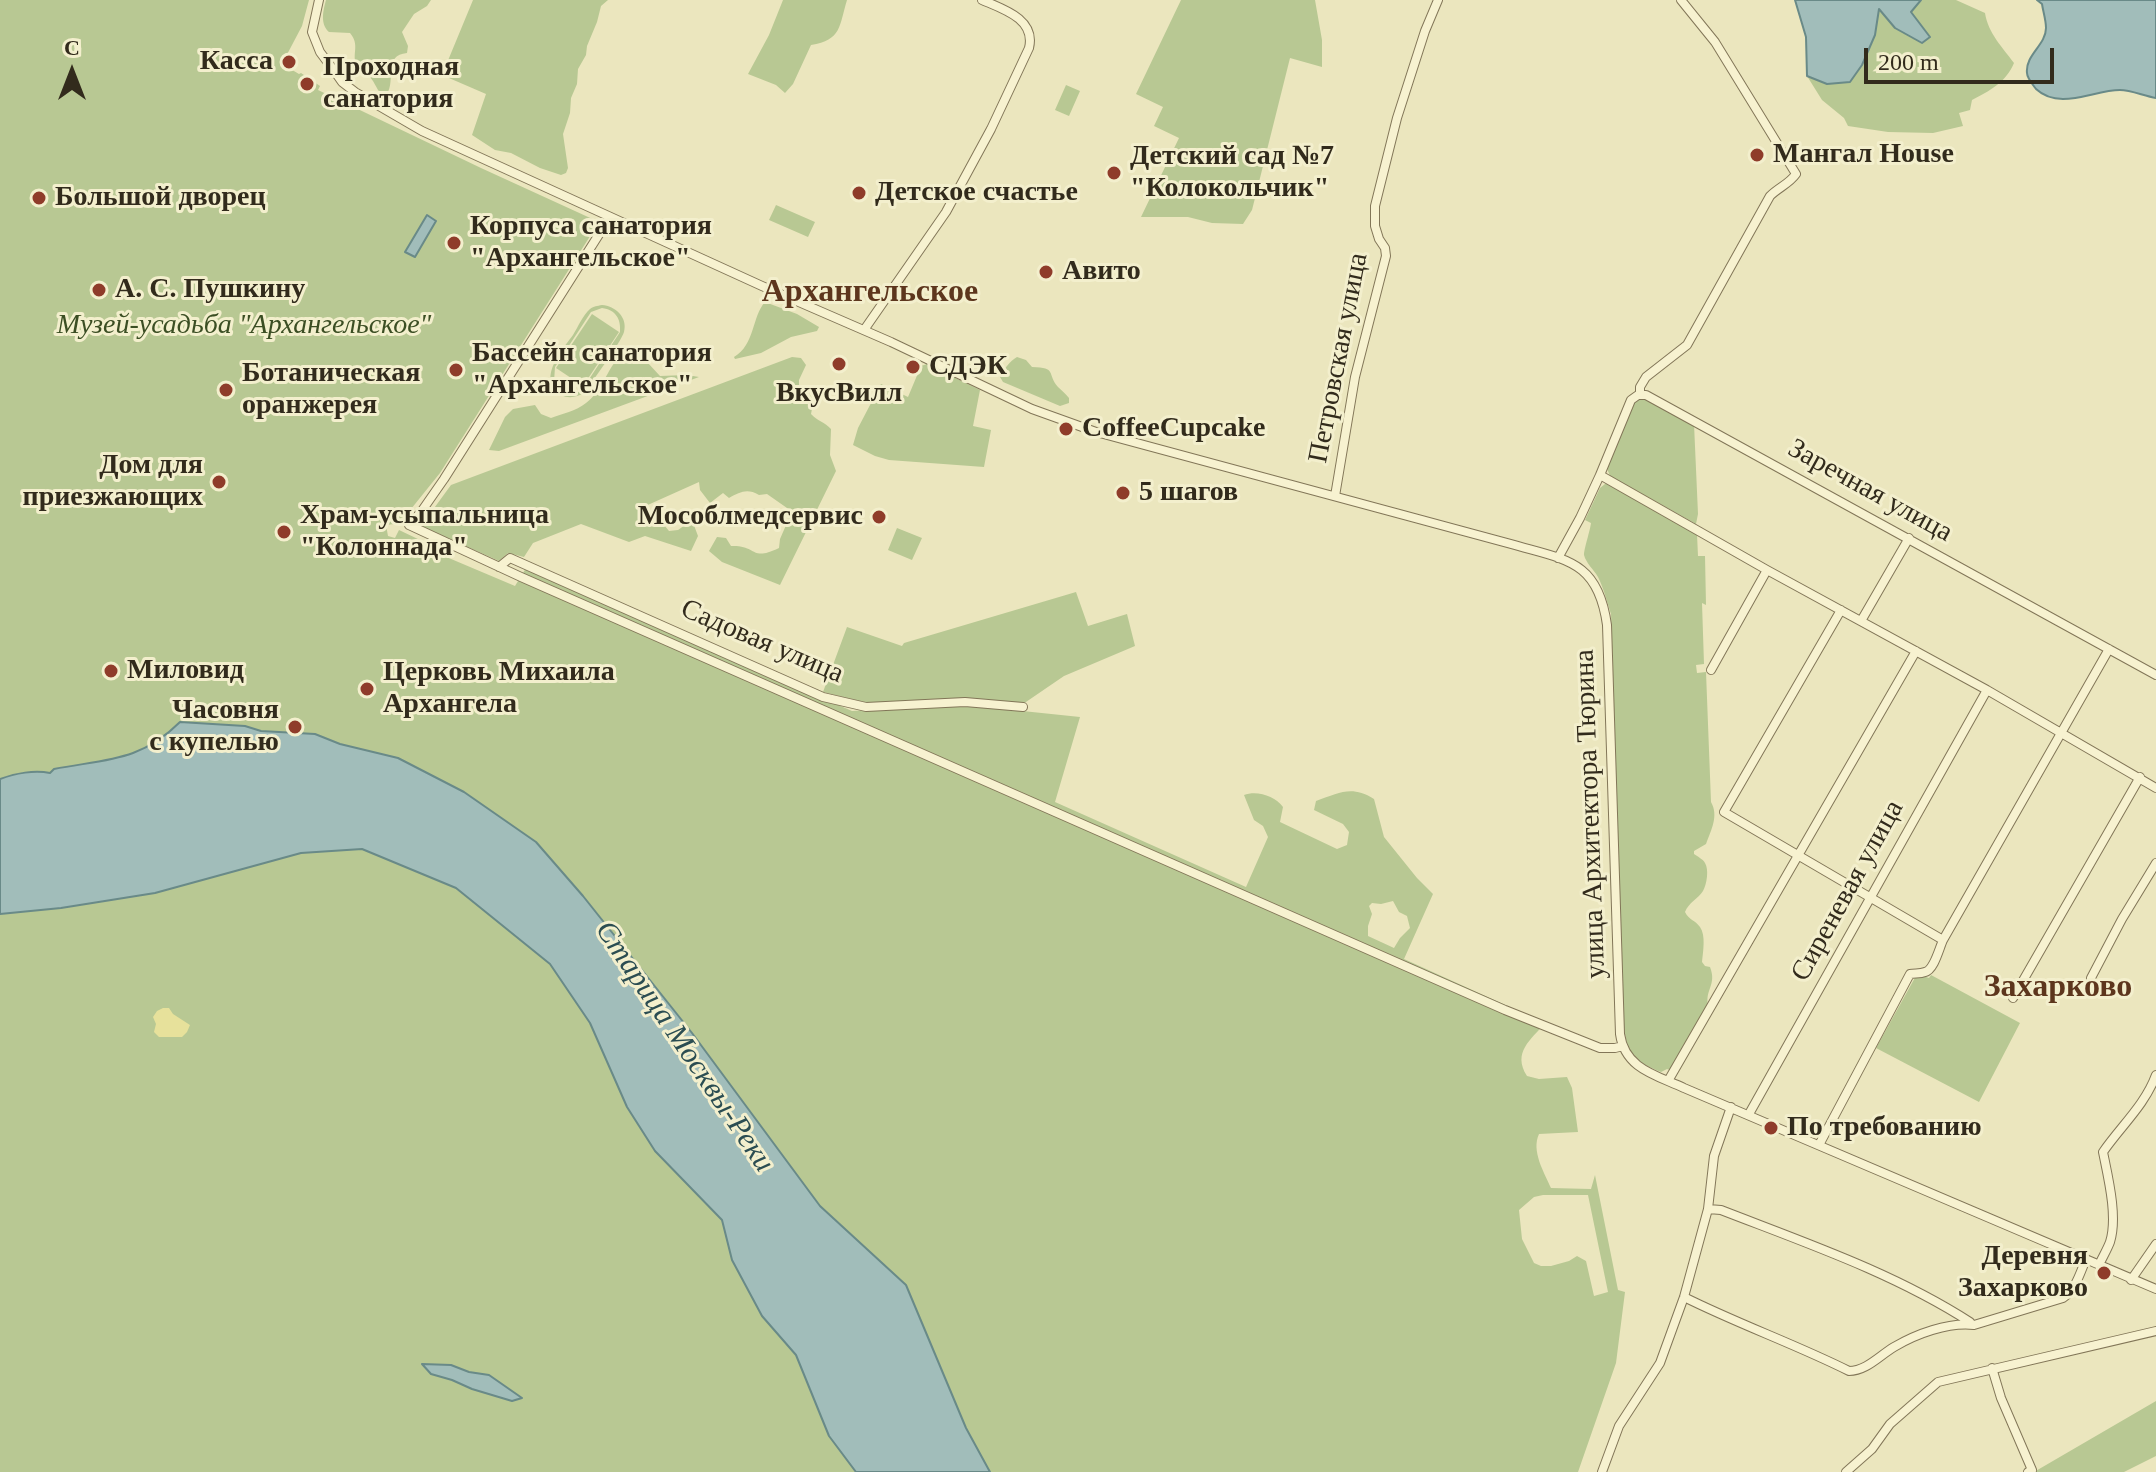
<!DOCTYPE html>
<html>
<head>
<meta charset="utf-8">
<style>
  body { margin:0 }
  #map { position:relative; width:2156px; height:1472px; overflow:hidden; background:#ebe6be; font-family:Georgia,serif }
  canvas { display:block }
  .north { position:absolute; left:32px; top:32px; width:80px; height:80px; -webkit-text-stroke:6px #f3efcd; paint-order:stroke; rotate:0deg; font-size:22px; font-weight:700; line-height:32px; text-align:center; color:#322b1c }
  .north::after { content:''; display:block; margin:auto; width:28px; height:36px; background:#322b1c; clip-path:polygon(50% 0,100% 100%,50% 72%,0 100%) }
  .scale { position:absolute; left:1864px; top:48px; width:190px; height:36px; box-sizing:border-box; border:4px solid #322b1c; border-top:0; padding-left:10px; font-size:24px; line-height:28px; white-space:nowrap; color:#322b1c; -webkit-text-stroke:6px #f3efcd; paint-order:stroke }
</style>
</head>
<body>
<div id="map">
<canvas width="2156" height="1472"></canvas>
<div class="north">С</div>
<div class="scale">200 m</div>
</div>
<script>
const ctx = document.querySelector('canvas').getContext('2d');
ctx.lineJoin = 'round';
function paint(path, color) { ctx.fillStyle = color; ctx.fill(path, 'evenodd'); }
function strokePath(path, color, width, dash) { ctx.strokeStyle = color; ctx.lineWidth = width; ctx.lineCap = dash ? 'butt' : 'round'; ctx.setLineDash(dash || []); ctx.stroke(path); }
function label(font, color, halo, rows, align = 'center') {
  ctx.font = font + ' Georgia,serif'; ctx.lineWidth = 6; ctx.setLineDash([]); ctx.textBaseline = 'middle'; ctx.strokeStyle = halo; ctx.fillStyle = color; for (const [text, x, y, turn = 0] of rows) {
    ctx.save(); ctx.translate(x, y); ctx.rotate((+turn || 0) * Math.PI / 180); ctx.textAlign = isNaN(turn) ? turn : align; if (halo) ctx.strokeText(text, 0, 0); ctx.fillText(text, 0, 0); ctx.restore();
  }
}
const green = new Path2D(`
  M 0,0 L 309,0 L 302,26 L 282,64 L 299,74 L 301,73 L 320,86 L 318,90 L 481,168 L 599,222 L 440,473 L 407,514 L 394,524 L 386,525 L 388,536 L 395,538 L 399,530 L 420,540 L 418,545 L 515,586 L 526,568 L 852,711 L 965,705 L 1080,717 L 1055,802 L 1246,887 L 1268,837 L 1263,826 L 1254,820 L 1244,795 C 1257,790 1275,796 1283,807 L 1280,822 L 1337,849 L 1347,845 L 1349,832 L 1343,824 L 1314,810 L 1316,801 C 1340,793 1351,785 1374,799 L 1384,837 L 1417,878 L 1433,894 L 1404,959 L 1545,1023 C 1531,1040 1512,1052 1527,1076 L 1539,1079 L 1567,1077 L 1572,1088 L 1578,1132 L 1539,1134 C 1531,1151 1544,1172 1551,1188 L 1591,1189 L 1595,1175 L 1618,1290 L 1625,1292 L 1616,1363 L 1578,1472 L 990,1472 L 966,1428 L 906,1285 L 820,1206 L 692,1033 L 340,744 L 315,734 L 261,731 L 245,726 L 181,722 C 140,762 105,759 54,769 L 50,773 C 35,770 15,773 0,779 ZM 1393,901 L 1399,912 L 1407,916 L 1410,928 L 1400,938 L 1394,948 L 1368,936 L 1368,926 L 1372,914 L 1369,906 L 1372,903 L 1381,904 ZM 1543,1195 L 1588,1195 L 1608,1292 L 1594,1296 L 1586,1261 L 1577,1256 L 1569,1261 L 1551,1266 L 1541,1266 L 1534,1263 L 1522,1239 L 1519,1210 L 1534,1197 Z
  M 326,0 L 431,0 L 427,6 L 414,14 L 402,32 L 408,46 L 407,53 C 383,55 396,80 387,94 L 381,94 C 376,88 375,83 370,77 C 366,73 358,70 356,64 C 352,53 360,45 350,33 L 329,32 C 320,24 323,11 326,0 Z
  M 473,0 L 608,0 L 601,6 L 597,22 L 587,46 L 586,55 L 578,69 L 577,84 L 571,98 L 570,113 L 563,134 L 568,168 L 566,173 L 561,175 L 540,168 L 511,153 L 495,150 L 472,135 L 486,94 L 442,75 Z
  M 783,0 L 847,0 C 839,26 842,40 811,45 L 793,84 L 785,93 L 776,85 L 748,74 L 769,35 Z
  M 1181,0 L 1315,0 L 1322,40 L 1322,67 L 1290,58 L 1252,210 L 1243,224 L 1212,223 L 1188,217 L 1141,217 L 1179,138 L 1154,126 L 1163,107 L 1136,94 Z
  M 1921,0 L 1956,0 L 1985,13 C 1988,33 2003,48 2014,63 C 2006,82 1990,91 1972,100 L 1970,110 L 1959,113 L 1963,126 L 1933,133 L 1888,132 L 1848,126 L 1844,118 L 1822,100 L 1807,76 L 1827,84 L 1875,35 L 1879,8 L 1917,20 L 1911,12 Z
  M 1066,85 L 1080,91 L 1069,116 L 1055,110 Z
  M 776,205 L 815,222 L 808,237 L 769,220 Z
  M 765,302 L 797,314 L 819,327 L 817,331 L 791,337 L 761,353 L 735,359 L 734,357 C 755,345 752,316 765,302 Z
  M 602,305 C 615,306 628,317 624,332 C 621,342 592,382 584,393 C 577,397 569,399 561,395 C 536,380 562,350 573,335 C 578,327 583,315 590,309 C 594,306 597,306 602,305 ZM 602,308 C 616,310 621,319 620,332 L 582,390 C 571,397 560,394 554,382 L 555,367 L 591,312 Z
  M 592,314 L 619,332 L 583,386 L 556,368 Z
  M 624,351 L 632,359 L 648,363 L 660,376 L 687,375 L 699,377 L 499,451 L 489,450 L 505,417 L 513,409 L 535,405 L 541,414 L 551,418 C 562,414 576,411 586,403 C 603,390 608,366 624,351 Z
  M 792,357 L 801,358 L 806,365 L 799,380 L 799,388 L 814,398 L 811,414 C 817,421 825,422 831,429 L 830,455 L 836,471 L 780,585 L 722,562 L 709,551 L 717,537 L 726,538 L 731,546 C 758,545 750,562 779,548 L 780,539 L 790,516 L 787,508 L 767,494 L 759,495 C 747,488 740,492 729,498 L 723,493 L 710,503 L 700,490 L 699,482 L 641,508 L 639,516 L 647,522 C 658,520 662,522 669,531 L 678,530 L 692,520 L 698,536 L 691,551 L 645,536 L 629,542 L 581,524 L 533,543 L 524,557 L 508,553 L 499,561 L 421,526 L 451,485 Z
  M 1017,357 L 1026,360 L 1032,367 C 1058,368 1046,373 1058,387 C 1062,391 1066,394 1069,398 L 1069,403 L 1060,406 L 1003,382 L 1000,377 C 1003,370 1010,361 1017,357 Z
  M 927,364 L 980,390 L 973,426 L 991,430 L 984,467 L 889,460 L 875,456 L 853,445 L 858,428 L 881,384 L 908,397 L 921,366 Z
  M 1643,398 L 1694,424 L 1698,514 L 1696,524 L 1610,476 L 1606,466 L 1634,401 Z
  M 1605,484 L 1609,484 L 1697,534 L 1698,556 L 1705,556 L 1706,605 L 1702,603 L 1704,664 L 1696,665 L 1697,673 L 1706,672 L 1711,802 C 1719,816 1711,830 1706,844 L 1694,851 L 1694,854 C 1698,857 1703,859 1705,863 C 1709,869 1707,884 1703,891 C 1698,899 1689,902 1685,912 C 1689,920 1695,920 1700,927 C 1706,935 1703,952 1702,962 L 1705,966 L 1710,967 C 1717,985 1705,989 1708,1005 L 1670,1070 L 1667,1069 L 1661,1072 C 1636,1062 1627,1055 1624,1027 L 1611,614 C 1607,602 1604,589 1598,577 C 1594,570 1586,563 1584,555 C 1584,549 1590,531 1591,523 L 1585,520 L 1600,488 Z
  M 897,528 L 922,538 L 912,560 L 888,550 Z
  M 1076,592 L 1088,626 L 1127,614 L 1135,646 L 1064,676 L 1023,704 L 868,703 L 823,692 L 847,627 L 902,646 L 904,643 Z
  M 362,849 L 456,888 L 550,964 L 590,1023 L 627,1107 L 655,1151 L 722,1220 L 732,1260 L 762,1316 L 796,1355 L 829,1436 L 856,1472 L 0,1472 L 0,914 L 61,908 L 155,893 L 301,853 Z
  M 1917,974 L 1929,978 L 1931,975 L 2020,1023 L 1979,1102 L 1876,1048 Z
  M 2156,1401 L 2156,1456 L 2124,1472 L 2034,1472 Z`);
const sand = new Path2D(`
  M 163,1008 L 169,1008 L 173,1014 L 190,1025 L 187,1032 L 182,1037 L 159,1037 L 154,1032 L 156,1024 L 153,1017 L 157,1011 Z`);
const water = new Path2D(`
  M 1795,0 L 1921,0 L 1911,12 L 1930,37 L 1922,43 L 1895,28 L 1879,9 L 1875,35 L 1862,65 L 1850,82 L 1827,84 L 1807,76 L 1806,37 Z
  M 2037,0 L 2156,0 L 2156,98 C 2144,96 2131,90 2120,90 C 2093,90 2060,111 2036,89 C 2033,85 2027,78 2027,73 C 2025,55 2046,45 2046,28 C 2046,20 2043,11 2042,4 Z
  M 427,215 L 436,221 L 415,257 L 405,252 Z
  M 180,722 L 245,726 L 261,731 L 315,734 L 340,744 L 398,758 L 464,792 L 536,842 L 583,896 L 692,1033 L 820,1206 L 906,1285 L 966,1428 L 990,1472 L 856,1472 L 829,1436 L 796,1355 L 762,1316 L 732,1260 L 722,1220 L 655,1151 L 627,1107 L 590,1023 L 550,964 L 456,888 L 362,849 L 301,853 L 155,893 L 61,908 L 0,914 L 0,779 C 15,773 35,770 50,773 L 54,769 C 105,759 140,762 180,722 Z
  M 422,1364 L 451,1365 L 469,1372 L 489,1375 L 522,1398 L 512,1401 L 472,1389 L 452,1380 L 431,1374 Z`);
const minor = new Path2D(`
  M 319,0 L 312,32 L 320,52 L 335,72 L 342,82 L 355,92 L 422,131 L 762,286 L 891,342 L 1032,409 L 1096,432 L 1511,544 C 1566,560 1598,560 1607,625 L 1620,1034 C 1625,1069 1656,1075 1684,1088 L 2156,1289
  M 610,217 L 444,479 L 421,512 L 409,525 L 521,577 L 1505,1010 L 1600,1048 L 1615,1048 L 1623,1046
  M 864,330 L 946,212 L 991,129 L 1029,48 C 1036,19 1003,9 982,0
  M 1640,395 L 1640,387 L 1646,377 L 1687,345 L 1770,196 C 1779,187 1789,184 1796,174 L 1715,42 L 1681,0
  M 1600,475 L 1631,400 L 1638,395 L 1646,395 L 2156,675
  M 1335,496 L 1355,377 L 1386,256 L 1385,248 L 1379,239 L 1375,226 L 1375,206 L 1397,118 L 1425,31 L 1438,0
  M 1558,558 L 1580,518 L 1600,475 L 1767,570 L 1987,690 L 2156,788
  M 499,567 L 510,558 L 823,697 L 866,707 L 965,702 L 1023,707
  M 1841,610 L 1724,812 L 1943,940
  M 1861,621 L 1909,538
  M 1711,670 L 1767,570
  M 2091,978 L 2122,919 L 2156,863
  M 2013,998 L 2140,777
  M 1668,1081 L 1916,651
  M 1749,1114 L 1987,690
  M 1819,1145 L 1910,974 C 1915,973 1920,974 1925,972 C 1934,970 1939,949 1943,940 L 2109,649
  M 1708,1209 L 1721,1210 C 1806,1243 1894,1273 1970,1322
  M 2099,1265 C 2102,1258 2107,1250 2110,1242 C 2118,1217 2108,1177 2103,1152 C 2121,1126 2145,1105 2156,1075
  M 2131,1280 L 2156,1244
  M 1684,1297 C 1738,1324 1795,1344 1849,1371 C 1866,1371 1879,1356 1894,1347 C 1916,1334 1948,1322 1974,1325 L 2063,1298 C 2076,1289 2080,1273 2086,1259
  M 1992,1368 L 2001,1398 L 2032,1470 L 2028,1472
  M 1602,1472 L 1619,1426 L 1660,1363 L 1684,1297 L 1708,1209 L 1714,1156 L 1731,1107
  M 1846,1472 L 1872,1449 L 1890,1424 L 1938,1382 L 2156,1331`);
const markers = [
  [289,62,8,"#8f3c2a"],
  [307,84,8,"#8f3c2a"],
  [1757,155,8,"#8f3c2a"],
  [1114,173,8,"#8f3c2a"],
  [859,193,8,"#8f3c2a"],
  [39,198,8,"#8f3c2a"],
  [454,243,8,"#8f3c2a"],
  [1046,272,8,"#8f3c2a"],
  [99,290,8,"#8f3c2a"],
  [839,364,8,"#8f3c2a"],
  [913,367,8,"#8f3c2a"],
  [456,370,8,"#8f3c2a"],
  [226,390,8,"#8f3c2a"],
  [1066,429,8,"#8f3c2a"],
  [219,482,8,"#8f3c2a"],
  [1123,493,8,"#8f3c2a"],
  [879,517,8,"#8f3c2a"],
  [284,532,8,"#8f3c2a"],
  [111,671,8,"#8f3c2a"],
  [367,689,8,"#8f3c2a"],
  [295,727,8,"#8f3c2a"],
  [1771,1128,8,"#8f3c2a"],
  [2104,1273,8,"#8f3c2a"]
];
const poiNames = [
  ["Касса",273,62,"right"],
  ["Проходная",323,68],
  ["санатория",323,100],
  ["Мангал House",1773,155],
  ["Детский сад №7",1130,157],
  ["\"Колокольчик\"",1130,189],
  ["Детское счастье",875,193],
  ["Большой дворец",55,198],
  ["Корпуса санатория",470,227],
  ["\"Архангельское\"",470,259],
  ["Авито",1062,272],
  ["А. С. Пушкину",115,290],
  ["Бассейн санатория",472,354],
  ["\"Архангельское\"",472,386],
  ["СДЭК",929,367],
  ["Ботаническая",242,374],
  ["оранжерея",242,406],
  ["ВкусВилл",839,394,"center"],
  ["CoffeeCupcake",1082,429],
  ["Дом для",203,466,"right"],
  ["приезжающих",203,498,"right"],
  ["5 шагов",1139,493],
  ["Храм-усыпальница",300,516],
  ["\"Колоннада\"",300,548],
  ["Мособлмедсервис",863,517,"right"],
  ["Миловид",127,671],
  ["Церковь Михаила",383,673],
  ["Архангела",383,705],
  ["Часовня",279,711,"right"],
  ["с купелью",279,743,"right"],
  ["По требованию",1787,1128],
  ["Деревня",2088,1257,"right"],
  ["Захарково",2088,1289,"right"]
];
const parkNames = [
  ["Музей-усадьба \"Архангельское\"",244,326]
];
const streetNames = [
  ["Петровская улица",1339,358,-79],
  ["Заречная улица",1870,491,29],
  ["Садовая улица",762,642,23],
  ["улица Архитектора Тюрина",1591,814,-92],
  ["Сиреневая улица",1848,891,-61]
];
const waterNames = [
  ["Старица Москвы-Реки",684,1047,56]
];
const quarterNames = [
  ["Архангельское",870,293],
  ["Захарково",2058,988]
];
paint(green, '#b8c893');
paint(sand, '#e7e19b');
paint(water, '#a1bdba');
strokePath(water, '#698a88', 2);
strokePath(minor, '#827658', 10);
strokePath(minor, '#f7f2d0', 8);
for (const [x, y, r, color] of markers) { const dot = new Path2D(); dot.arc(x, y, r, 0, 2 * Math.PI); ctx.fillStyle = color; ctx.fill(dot); strokePath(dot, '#f3efcd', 3); }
label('bold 28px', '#322b1c', '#f3efcd', poiNames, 'left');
label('italic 28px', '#3b4e23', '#f3efcd', parkNames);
label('28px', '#322b1c', '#f3efcd', streetNames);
label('italic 30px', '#2b4d52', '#f3efcd', waterNames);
label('bold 32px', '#5d361d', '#f3efcd', quarterNames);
</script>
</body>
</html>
